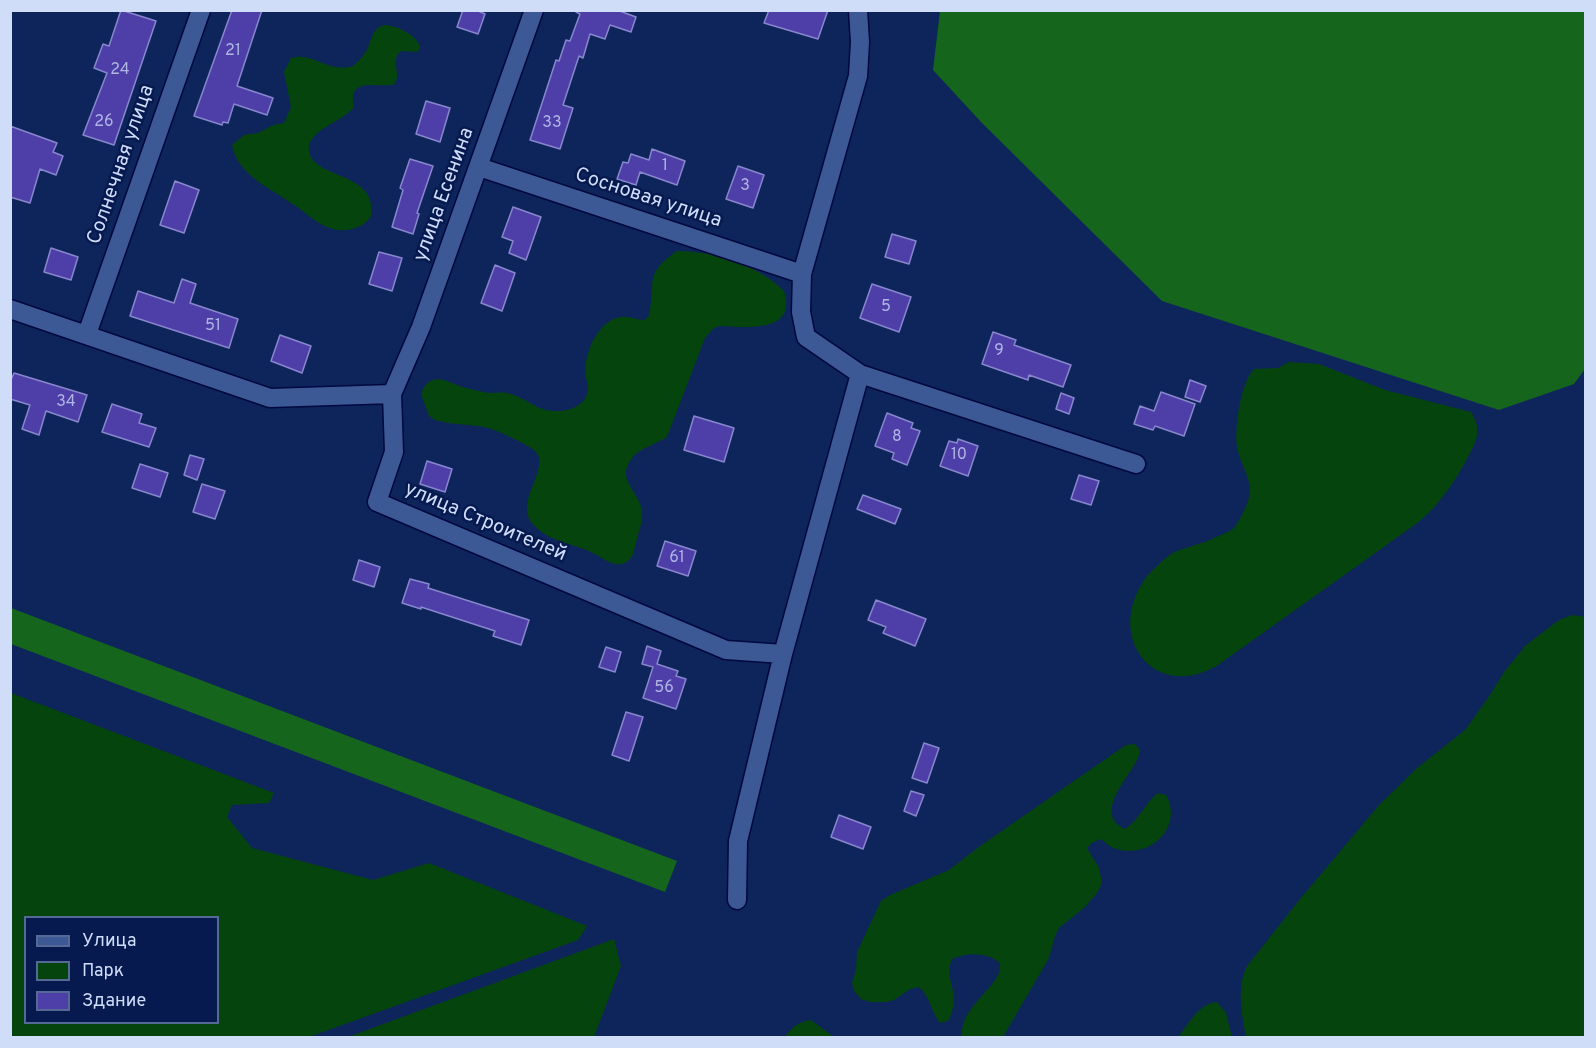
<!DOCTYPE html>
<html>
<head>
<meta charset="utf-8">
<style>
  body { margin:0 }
  #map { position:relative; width:1596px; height:1048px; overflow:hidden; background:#0e255c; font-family:Overpass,sans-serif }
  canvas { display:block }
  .frame { position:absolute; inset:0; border:12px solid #cfddf9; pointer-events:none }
  .legend { position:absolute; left:24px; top:916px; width:195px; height:108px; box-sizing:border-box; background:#061a50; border:2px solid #566894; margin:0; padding:8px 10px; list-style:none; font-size:18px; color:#cfddf9 }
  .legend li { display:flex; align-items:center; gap:12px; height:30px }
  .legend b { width:30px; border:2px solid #566894 }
</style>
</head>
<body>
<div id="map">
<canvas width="1596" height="1048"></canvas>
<div class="frame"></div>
<ul class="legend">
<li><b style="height:8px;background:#3d5995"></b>Улица</li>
<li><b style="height:16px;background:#05440c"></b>Парк</li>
<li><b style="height:16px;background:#4e3fa8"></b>Здание</li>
</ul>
</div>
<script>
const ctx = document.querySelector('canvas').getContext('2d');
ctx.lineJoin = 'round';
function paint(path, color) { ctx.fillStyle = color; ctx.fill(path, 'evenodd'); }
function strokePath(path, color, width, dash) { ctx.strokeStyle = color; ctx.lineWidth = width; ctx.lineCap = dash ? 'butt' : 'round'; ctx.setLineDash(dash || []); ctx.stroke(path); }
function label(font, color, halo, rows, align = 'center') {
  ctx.font = font + ' Overpass,sans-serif'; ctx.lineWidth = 5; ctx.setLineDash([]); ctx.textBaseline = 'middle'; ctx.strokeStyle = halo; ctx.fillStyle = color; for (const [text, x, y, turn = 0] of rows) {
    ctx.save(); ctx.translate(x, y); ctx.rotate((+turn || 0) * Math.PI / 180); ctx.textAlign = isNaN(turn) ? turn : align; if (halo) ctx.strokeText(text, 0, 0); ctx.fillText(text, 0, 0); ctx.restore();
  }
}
const green = new Path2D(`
  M 384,25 C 396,25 418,35 420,48 L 417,52 L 401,51 C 388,62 404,74 393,85 C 375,87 347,77 354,107 C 342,122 319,125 309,144 C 303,181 379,168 371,216 C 367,223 360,227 352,229 C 327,235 314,218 294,205 C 272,189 237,175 232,145 L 244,135 L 258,133 L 273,125 L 284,123 L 291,107 L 284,72 L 291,58 C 313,51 328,74 353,66 C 357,62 361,59 364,54 C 373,43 369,30 384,25 Z
  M 677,251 C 714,251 758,265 784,291 C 798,334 744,327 719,326 L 714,328 L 705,338 L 667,437 C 655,445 641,447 632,458 C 615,480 639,490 642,511 C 643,523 638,532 636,543 C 634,549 634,554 630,559 C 620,570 606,561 597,555 C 576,543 548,543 532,523 C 514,500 553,466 534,450 C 525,443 495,429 484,427 C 468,424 451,425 435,420 L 429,416 L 421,394 C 431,366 452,386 470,389 C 476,390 482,392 489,393 C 495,393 501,392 507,393 C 524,396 536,411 554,411 C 568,412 587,406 588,389 C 588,382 585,377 585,370 C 586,350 599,320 621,317 C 629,316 636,320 644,320 L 649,316 C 656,283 643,274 677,251 Z
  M 1289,362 L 1319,364 L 1385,390 L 1471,412 C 1477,422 1479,429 1476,440 C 1463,470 1442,504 1416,524 L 1218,665 C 1155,703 1104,637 1145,579 C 1149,573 1165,558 1171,554 C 1184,547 1200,545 1214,538 C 1220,535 1228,533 1234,528 C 1239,521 1244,511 1247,504 C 1256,483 1241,467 1237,447 C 1234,428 1241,382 1254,369 L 1278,368 Z
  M 1572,615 L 1586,617 L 1585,1037 L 1246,1037 C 1242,1015 1236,987 1247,966 L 1300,899 L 1379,805 L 1417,768 L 1465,730 L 1490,695 L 1504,672 L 1526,645 L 1559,620 Z
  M 11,693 L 274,793 L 269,803 L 232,805 L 227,817 L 252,848 L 373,880 L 429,863 L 587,926 L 578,940 L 309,1037 L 11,1037 ZM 26,918 L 218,918 L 218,1022 L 26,1022 Z
  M 1135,744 L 1140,750 L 1138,758 C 1129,778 1092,814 1125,829 C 1139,820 1145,803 1158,793 L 1166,795 C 1184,827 1150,859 1117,849 C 1111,848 1106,843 1101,839 L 1092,843 L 1087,848 L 1099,868 L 1102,883 L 1097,893 L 1085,907 L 1059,928 L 1055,936 L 1049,958 L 1003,1037 L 962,1037 C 960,1009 989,995 1000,971 L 1000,963 C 987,952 967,952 952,959 C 942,982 964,992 948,1021 L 940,1023 C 931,1012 930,996 919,987 L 910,989 L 894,1000 L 887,1002 L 870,1002 L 861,999 L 854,991 L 852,983 L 856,969 L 857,952 L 881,901 L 890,895 L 949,870 L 980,846 L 1126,745 Z
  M 614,939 L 621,966 L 594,1037 L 348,1037 Z
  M 1217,1002 L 1226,1013 L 1232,1037 L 1178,1037 C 1188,1025 1199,1003 1217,1002 Z
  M 811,1020 L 834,1037 L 785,1037 C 792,1027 798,1022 811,1020 Z`);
const forest = new Path2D(`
  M 940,11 L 1585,11 L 1585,369 L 1574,384 L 1499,410 L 1162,301 L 982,123 L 933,70 Z
  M 11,608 L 677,861 L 665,892 L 11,644 Z`);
const building = new Path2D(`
  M 121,10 L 156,21 L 114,145 L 83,135 L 107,73 L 94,68 L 103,44 L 109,46 Z
  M 232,10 L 262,10 L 237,86 L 273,98 L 267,115 L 234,104 L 228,123 L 223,122 L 222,125 L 194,116 Z
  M 463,10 L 476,10 L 485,14 L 478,34 L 457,27 Z
  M 576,10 L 617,10 L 636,17 L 631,32 L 610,25 L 605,39 L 590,34 L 583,58 L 579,56 L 563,105 L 573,108 L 560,149 L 530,140 L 556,60 L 559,61 L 566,40 L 570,41 L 580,14 L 576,12 Z
  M 769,10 L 828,10 L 818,39 L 764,23 Z
  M 426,101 L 450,108 L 440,142 L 416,134 Z
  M 10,126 L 57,143 L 53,152 L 63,156 L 56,175 L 40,169 L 30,203 L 10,197 Z
  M 652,149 L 685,161 L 677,185 L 640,172 L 636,185 L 617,179 L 623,162 L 628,163 L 631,154 L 649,160 Z
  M 410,159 L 433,166 L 417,213 L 419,214 L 413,234 L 392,227 L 403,190 L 400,188 Z
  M 738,166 L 764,175 L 753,208 L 726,199 Z
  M 175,181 L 199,190 L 184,233 L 160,225 Z
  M 513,207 L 541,217 L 526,260 L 509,253 L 513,241 L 502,237 Z
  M 892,234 L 916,241 L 909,264 L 885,257 Z
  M 51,248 L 78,257 L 71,280 L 44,272 Z
  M 379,252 L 402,258 L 392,291 L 369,284 Z
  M 495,265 L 515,273 L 502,311 L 481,303 Z
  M 182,279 L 196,284 L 190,303 L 238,319 L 229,348 L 130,316 L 138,291 L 174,303 Z
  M 872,284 L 911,297 L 899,332 L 860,318 Z
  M 993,332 L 1016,340 L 1014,345 L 1071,365 L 1063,387 L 1029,375 L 1028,380 L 982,364 Z
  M 280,335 L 311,346 L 302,373 L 271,361 Z
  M 14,373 L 87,395 L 78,422 L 46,411 L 39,435 L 22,429 L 30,405 L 10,399 L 10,382 Z
  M 1190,380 L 1206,386 L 1200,402 L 1185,397 Z
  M 1161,392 L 1195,404 L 1184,436 L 1155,426 L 1153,430 L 1134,424 L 1140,406 L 1154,411 Z
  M 1061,393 L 1074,398 L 1069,414 L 1056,409 Z
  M 112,404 L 142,414 L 139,423 L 156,428 L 149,447 L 102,432 Z
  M 887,413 L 913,423 L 911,428 L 920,431 L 907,465 L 892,459 L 894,453 L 875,446 Z
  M 694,416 L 734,428 L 724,462 L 684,450 Z
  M 958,439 L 978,446 L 968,476 L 940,466 L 949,441 L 957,443 Z
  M 190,455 L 204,459 L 197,480 L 184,475 Z
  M 427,461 L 452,469 L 445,492 L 420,484 Z
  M 140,464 L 168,473 L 160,497 L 132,488 Z
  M 1079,475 L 1099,481 L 1091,505 L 1071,499 Z
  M 202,484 L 225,491 L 215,519 L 193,512 Z
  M 863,495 L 901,509 L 895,524 L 857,509 Z
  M 665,541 L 696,551 L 688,576 L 657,566 Z
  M 359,560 L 380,567 L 374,587 L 353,580 Z
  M 410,579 L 429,584 L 428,588 L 529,620 L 521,645 L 493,636 L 495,631 L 421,607 L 421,609 L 402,603 Z
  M 876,600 L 926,619 L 915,646 L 883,633 L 886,627 L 868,620 Z
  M 647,646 L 661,651 L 657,664 L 678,671 L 676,676 L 686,679 L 676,709 L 643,698 L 653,667 L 642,664 Z
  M 606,647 L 621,652 L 615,672 L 599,667 Z
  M 626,712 L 643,717 L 629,761 L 612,755 Z
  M 924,743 L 939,748 L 927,783 L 912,778 Z
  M 911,791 L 924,795 L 916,816 L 904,811 Z
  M 839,815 L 871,827 L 863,849 L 831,837 Z`);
const minor = new Path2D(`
  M 858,10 L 860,42 L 858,76 L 802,274 L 801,312 L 806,337 L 860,374 L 1136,464
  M 479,167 L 802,274
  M 10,309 L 270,398 L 392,394 L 394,452 L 377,502 L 726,650 L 783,654
  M 87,334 L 201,10
  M 392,394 L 421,327 L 534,10
  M 737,900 L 738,841 L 783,654 L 860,374`);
const numberNames = [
  ["21",233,52],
  ["24",120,71],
  ["26",104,123],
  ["33",552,124],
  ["1",665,167],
  ["3",745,187],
  ["5",886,308],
  ["51",213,327],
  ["9",999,352],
  ["34",66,403],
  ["8",897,438],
  ["10",959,456],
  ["61",677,559],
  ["56",664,689]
];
const streetNames = [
  ["Солнечная улица",122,165,-71],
  ["улица Есенина",445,195,-70],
  ["Сосновая улица",648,199,18],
  ["улица Строителей",485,523,23]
];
paint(green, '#05440c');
paint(forest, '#16651d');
paint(building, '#4e3fa8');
strokePath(building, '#8887cd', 1.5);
strokePath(minor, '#00083f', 21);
strokePath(minor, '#3d5995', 18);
label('16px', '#afb6e5', null, numberNames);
label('20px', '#cfddf9', '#061a50', streetNames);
</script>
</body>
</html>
